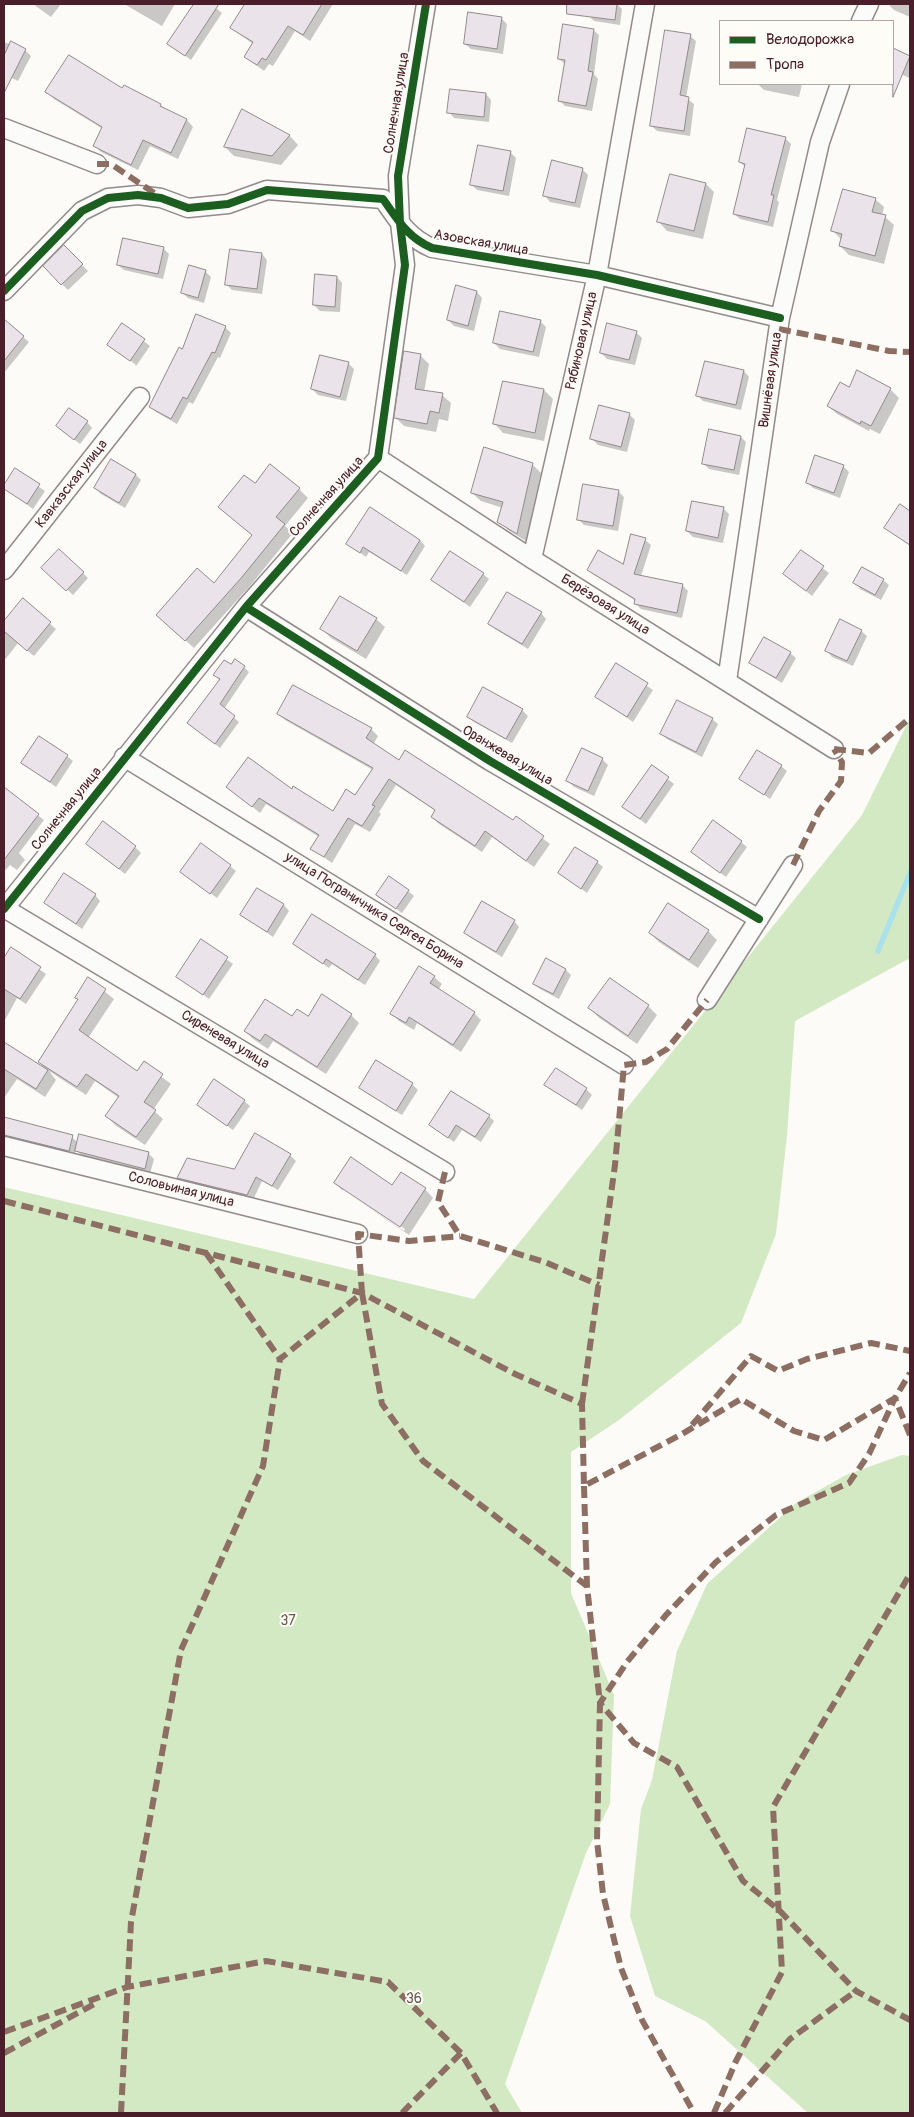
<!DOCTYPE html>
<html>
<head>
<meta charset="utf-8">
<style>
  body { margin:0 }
  #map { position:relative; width:914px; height:2117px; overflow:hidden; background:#fcfbf8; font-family:Pangolin,sans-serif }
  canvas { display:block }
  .frame { position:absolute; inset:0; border:5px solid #4a1f2b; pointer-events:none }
  .legend { position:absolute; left:719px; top:20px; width:175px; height:65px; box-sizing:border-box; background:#fdfcf7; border:1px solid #b5a4a5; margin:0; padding:6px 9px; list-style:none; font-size:15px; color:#4a1f2b }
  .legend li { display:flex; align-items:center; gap:10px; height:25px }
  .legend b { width:25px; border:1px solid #b5a4a5 }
</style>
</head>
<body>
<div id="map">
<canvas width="914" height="2117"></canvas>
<div class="frame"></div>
<ul class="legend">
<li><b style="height:6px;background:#1b5e20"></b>Велодорожка</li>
<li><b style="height:6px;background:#8d6e63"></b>Тропа</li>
</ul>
</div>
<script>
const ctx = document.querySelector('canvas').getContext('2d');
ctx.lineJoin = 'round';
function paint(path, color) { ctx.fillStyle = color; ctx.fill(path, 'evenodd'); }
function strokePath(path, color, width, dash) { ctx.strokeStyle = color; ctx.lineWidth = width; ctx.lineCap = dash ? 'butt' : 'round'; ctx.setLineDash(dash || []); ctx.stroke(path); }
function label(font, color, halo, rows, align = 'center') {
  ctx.font = font + ' Pangolin,sans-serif'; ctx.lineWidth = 4; ctx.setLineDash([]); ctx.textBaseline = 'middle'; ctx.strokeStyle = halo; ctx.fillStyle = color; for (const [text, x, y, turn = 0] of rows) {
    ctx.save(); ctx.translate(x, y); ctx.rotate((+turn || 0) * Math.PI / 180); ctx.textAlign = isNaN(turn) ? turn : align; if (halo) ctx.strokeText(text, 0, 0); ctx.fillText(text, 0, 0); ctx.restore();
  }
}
const green = new Path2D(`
  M 910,718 L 910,964 L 908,959 L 795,1021 L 787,1136 L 776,1234 L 741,1323 L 619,1420 L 571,1452 L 571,1593 L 614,1695 L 610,1804 L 586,1853 L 505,2084 L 522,2113 L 4,2113 L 4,1187 L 474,1299 L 862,815 Z
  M 902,1455 L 910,1456 L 910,2113 L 808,2113 L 705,2021 L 655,1996 L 630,1916 L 641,1809 L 652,1780 L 677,1651 L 707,1584 L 796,1503 L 846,1475 Z`);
const shadow = new Path2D(`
  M 33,4 L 61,4 L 51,17 Z
  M 124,4 L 175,4 L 162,26 Z
  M 195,4 L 211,4 L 222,13 L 191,60 L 169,44 Z
  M 247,4 L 333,4 L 310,41 L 295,31 L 273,66 L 269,64 L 264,71 L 245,57 L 253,44 L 231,28 Z
  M 590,4 L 617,4 L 622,9 L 620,25 L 594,21 L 589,16 Z
  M 888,4 L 910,4 L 910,17 L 894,10 Z
  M 501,18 L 507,24 L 503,54 L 471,49 L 465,44 Z
  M 593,30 L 599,35 L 594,74 L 598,79 L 592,111 L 565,106 L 559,100 L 566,65 L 559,59 Z
  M 690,36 L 696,41 L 686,98 L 694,104 L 690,136 L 657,131 L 652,126 Z
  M 4,42 L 25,50 L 31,56 L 18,81 L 4,74 Z
  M 893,50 L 910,58 L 909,78 L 893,70 Z
  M 758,84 L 802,84 L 799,97 L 764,90 Z
  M 123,90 L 161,105 L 167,111 L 187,120 L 193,127 L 178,159 L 150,146 L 138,170 L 101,152 L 94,146 L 103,129 L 54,99 L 47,92 Z
  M 486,94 L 491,100 L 489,122 L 454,118 L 449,112 Z
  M 243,110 L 290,136 L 298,145 L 281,165 L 234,156 L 225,147 Z
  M 785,138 L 791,144 L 777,200 L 779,202 L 773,227 L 740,219 L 734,214 L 745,167 L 740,162 Z
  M 511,153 L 516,158 L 509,196 L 477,190 L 471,184 Z
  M 582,169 L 588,175 L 580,208 L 550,202 L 545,196 Z
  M 706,184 L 714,192 L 703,239 L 667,231 L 659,222 Z
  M 875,199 L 884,207 L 882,216 L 885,217 L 894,225 L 884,264 L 849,255 L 840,246 L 842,240 L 833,231 Z
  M 64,247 L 88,271 L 68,290 L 44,266 Z
  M 163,248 L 169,254 L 163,279 L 124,270 L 118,265 Z
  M 262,254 L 267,260 L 262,294 L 232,290 L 226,284 Z
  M 190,267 L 206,272 L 211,277 L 204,303 L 188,298 L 182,292 Z
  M 337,277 L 342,283 L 340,312 L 320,311 L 314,305 Z
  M 477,292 L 482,298 L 474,331 L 454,326 L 448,320 Z
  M 4,321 L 29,342 L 4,373 Z
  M 540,321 L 546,327 L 539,357 L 500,349 L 494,343 Z
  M 122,324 L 150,346 L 136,366 L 135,364 L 108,345 Z
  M 225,327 L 231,333 L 220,358 L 218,357 L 193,404 L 189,402 L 177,424 L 156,412 L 150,406 L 182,351 Z
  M 636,332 L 642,338 L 635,365 L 607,359 L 601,353 Z
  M 420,355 L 429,364 L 424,392 L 442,395 L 451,403 L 448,421 L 439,419 L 436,432 L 404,426 L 396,418 Z
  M 348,363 L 354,369 L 346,401 L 318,395 L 312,389 Z
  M 744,371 L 749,377 L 741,410 L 703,401 L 698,396 Z
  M 858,372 L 890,389 L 899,398 L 880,434 L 870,429 L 869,431 L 837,414 L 828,406 L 849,388 Z
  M 503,382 L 544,390 L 553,399 L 544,441 L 503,433 L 495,424 Z
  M 629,414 L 635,420 L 627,452 L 598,445 L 592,439 Z
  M 87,422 L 92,428 L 80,444 L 57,426 Z
  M 741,437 L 746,442 L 739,475 L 709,469 L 703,463 Z
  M 111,461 L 136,475 L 141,480 L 125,508 L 101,494 L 95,488 Z
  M 532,464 L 541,473 L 526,541 L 508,530 L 499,521 L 503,508 L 481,501 L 472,493 Z
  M 843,466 L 849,472 L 840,498 L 813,488 L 807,482 Z
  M 15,470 L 45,491 L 33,509 L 4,488 Z
  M 255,485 L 299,489 L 308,498 L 285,526 L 293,533 L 250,586 L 194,648 L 166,623 L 214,584 L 253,536 L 219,507 Z
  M 618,491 L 624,497 L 618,531 L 584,525 L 579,520 Z
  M 900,506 L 910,512 L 910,546 L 886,528 Z
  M 723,508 L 729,514 L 723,543 L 693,537 L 687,531 Z
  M 420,540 L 425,546 L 407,575 L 369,552 L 366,557 L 347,543 Z
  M 645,540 L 651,545 L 641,576 L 682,585 L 688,591 L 682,618 L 641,609 L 636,604 L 636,601 L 594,575 L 589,570 L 624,565 Z
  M 801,552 L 829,573 L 812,596 L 785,574 Z
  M 49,573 L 83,573 L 88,578 L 73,595 Z
  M 483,574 L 489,579 L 470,607 L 432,580 Z
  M 883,580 L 889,585 L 881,600 L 860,589 L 855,583 Z
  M 23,600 L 56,629 L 34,656 L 18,643 L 4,661 L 4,623 Z
  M 541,613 L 546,619 L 528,649 L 495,629 L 490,623 Z
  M 376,619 L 385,627 L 366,659 L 331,638 L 322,629 Z
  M 861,631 L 867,636 L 853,666 L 832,657 L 827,651 Z
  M 790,653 L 796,658 L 782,683 L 757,668 L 751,663 Z
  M 617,665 L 653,690 L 633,722 L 597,697 Z
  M 231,666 L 244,667 L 249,672 L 224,709 L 239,722 L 220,748 L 188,723 L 220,681 L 215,675 Z
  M 522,710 L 528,716 L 512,743 L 474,722 L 468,717 Z
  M 278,714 L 371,729 L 378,736 L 373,745 L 399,762 L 513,822 L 516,818 L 550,844 L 534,867 L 492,837 L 482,852 L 439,824 L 432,817 L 436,811 L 396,785 L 379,812 L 381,814 L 370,832 L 355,824 L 332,863 L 312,849 L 319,837 L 266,804 L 260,813 L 228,787 L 292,790 L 334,812 L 356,796 L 373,770 L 285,720 Z
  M 712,719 L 718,724 L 702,757 L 667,739 L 661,734 Z
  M 67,756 L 73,761 L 56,787 L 23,763 Z
  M 602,759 L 608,765 L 594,796 L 574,787 L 568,781 Z
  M 781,766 L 787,771 L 770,799 L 741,779 Z
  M 652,767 L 674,784 L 646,824 L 630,812 Z
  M 8,792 L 44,820 L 19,853 L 25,860 L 17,870 L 10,865 L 4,872 L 4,798 Z
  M 741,842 L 747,847 L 726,877 L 692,852 Z
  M 87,844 L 135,847 L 141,853 L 125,874 Z
  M 597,862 L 603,867 L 587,893 L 560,873 Z
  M 230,866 L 236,871 L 217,898 L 182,872 Z
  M 258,889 L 284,905 L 289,911 L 273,937 L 242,915 Z
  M 408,891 L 414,896 L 402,913 L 378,895 Z
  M 95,895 L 100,901 L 82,929 L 46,903 Z
  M 514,921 L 519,927 L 502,957 L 471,938 L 465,933 Z
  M 708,931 L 717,940 L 698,968 L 659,942 L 650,933 Z
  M 201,941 L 233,964 L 209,999 L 178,976 Z
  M 294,944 L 375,955 L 380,961 L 365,985 L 332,964 L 329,968 Z
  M 11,949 L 46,974 L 26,1004 L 17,998 L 4,1022 L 4,960 Z
  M 566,970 L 571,975 L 559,999 L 540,989 L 534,984 Z
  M 434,977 L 442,984 L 438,990 L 474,1013 L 481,1020 L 461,1052 L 417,1023 L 414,1030 L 399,1021 L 392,1014 Z
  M 89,979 L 114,999 L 88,1038 L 138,1072 L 144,1063 L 171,1084 L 153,1110 L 163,1119 L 145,1145 L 115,1125 L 107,1116 L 119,1098 L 95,1081 L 86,1095 L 49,1071 L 56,1080 L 45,1097 L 17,1079 L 4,1098 L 4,1043 L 46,1070 L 39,1062 L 79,1000 Z
  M 610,979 L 648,1006 L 657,1015 L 637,1044 L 598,1017 L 590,1008 Z
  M 351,1015 L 359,1023 L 326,1074 L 273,1041 L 268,1049 L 253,1039 L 245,1031 L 292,1018 Z
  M 412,1084 L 418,1090 L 402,1115 L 366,1093 L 360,1088 Z
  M 546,1085 L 586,1089 L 592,1095 L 582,1110 Z
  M 244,1101 L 250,1106 L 233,1130 L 198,1105 Z
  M 489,1116 L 494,1121 L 481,1142 L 462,1130 L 454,1142 L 431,1125 Z
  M 4,1119 L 72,1137 L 78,1143 L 148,1153 L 154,1159 L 150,1174 L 82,1156 L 76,1150 L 74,1156 L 4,1138 Z
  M 290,1155 L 296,1161 L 278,1190 L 262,1181 L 253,1200 L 184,1183 L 178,1178 L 235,1171 Z
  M 335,1183 L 425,1189 L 433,1198 L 409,1235 L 344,1191 L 404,1231 L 405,1229 L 343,1188 L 343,1191 Z`);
const stream = new Path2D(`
  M 878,951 L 910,873`);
const building = new Path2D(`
  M 194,4 L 219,4 L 185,56 L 167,44 Z
  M 245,4 L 322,4 L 303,35 L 288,26 L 266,60 L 262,58 L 257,65 L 244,57 L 253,42 L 230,28 Z
  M 567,4 L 617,4 L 615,20 L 567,14 Z
  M 468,12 L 502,17 L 497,49 L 464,44 Z
  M 563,24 L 594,29 L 588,71 L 593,72 L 586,106 L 558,101 L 565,60 L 558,59 Z
  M 665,30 L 691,34 L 680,95 L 689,97 L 684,131 L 650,126 Z
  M 11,41 L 26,49 L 4,93 L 4,56 Z
  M 893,48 L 910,56 L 893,97 Z
  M 69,55 L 122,88 L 124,85 L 161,104 L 160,106 L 187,119 L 171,153 L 143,140 L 131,165 L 93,146 L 102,127 L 45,92 Z
  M 450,89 L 486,93 L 484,117 L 447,113 Z
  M 242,109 L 290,135 L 272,156 L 224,147 Z
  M 747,128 L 786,137 L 771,195 L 774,195 L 768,222 L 733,214 L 745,164 L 739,162 Z
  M 478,145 L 511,151 L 503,191 L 470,185 Z
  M 552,160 L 583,168 L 575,203 L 543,196 Z
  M 670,174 L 706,183 L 694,231 L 657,222 Z
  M 843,189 L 876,198 L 872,212 L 886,215 L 875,256 L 839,246 L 842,234 L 831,231 Z
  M 123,238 L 164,247 L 158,274 L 117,265 Z
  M 64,245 L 83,264 L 61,285 L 43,266 Z
  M 230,249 L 262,253 L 257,289 L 225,285 Z
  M 189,265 L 206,270 L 198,298 L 181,293 Z
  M 315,274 L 337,276 L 335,307 L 313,305 Z
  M 456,285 L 477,291 L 468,326 L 447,320 Z
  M 500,311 L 541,320 L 533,352 L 493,343 Z
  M 196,314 L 226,326 L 215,353 L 212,352 L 187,399 L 183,397 L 171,419 L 149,407 L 179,347 L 182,349 Z
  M 4,319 L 24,336 L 4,361 Z
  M 122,323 L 145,339 L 130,361 L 107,345 Z
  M 607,323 L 637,331 L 629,360 L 600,353 Z
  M 404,351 L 421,354 L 415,389 L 443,393 L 439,413 L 430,411 L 427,424 L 394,418 Z
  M 320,355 L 349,362 L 340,397 L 311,389 Z
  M 705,361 L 744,370 L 736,405 L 696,396 Z
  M 857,370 L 891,388 L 871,426 L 861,421 L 860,424 L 827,406 L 840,382 L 849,387 Z
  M 503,381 L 544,389 L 535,433 L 493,424 Z
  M 599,405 L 630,413 L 621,447 L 590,439 Z
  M 69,408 L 88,421 L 74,440 L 56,426 Z
  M 709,429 L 741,436 L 734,470 L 702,464 Z
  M 484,447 L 533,463 L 517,534 L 497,522 L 503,502 L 471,493 Z
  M 815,455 L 844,465 L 834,493 L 806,483 Z
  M 111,459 L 136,474 L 119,503 L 94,488 Z
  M 270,464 L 300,488 L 276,517 L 285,524 L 242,577 L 185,641 L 156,615 L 197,568 L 214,583 L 252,535 L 218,507 L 244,475 L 255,483 Z
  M 15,468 L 40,484 L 27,504 L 4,489 L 4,485 Z
  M 583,484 L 619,490 L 613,526 L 577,520 Z
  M 692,501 L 724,507 L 718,538 L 686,531 Z
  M 900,504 L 910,511 L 910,545 L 884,528 Z
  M 370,507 L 420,540 L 401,571 L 363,547 L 360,553 L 346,544 Z
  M 631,534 L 646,538 L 634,574 L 683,584 L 677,613 L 634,604 L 635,599 L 587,570 L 598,550 L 623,564 Z
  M 59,549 L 84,572 L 66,591 L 41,568 Z
  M 801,550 L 824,566 L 806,591 L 783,574 Z
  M 450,551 L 484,573 L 464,602 L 431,580 Z
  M 862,567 L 884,579 L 875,595 L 853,583 Z
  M 507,592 L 542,612 L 522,644 L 488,624 Z
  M 340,596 L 377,618 L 357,651 L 320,629 Z
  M 23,598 L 51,622 L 27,651 L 4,631 L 4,621 Z
  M 840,619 L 862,630 L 847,661 L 825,651 Z
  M 764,637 L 791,652 L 776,678 L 749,663 Z
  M 235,659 L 245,666 L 220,704 L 235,716 L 215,744 L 187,723 L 220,679 L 213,675 L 224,660 L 231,664 Z
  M 616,663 L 648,683 L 627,717 L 595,697 Z
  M 293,685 L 372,728 L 366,738 L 399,760 L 405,750 L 513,820 L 516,816 L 544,836 L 526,861 L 485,831 L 475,846 L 431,817 L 435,810 L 389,779 L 372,805 L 375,806 L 362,826 L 348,818 L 324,857 L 310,849 L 319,835 L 259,798 L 252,807 L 226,787 L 248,757 L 292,789 L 293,786 L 333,811 L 346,789 L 355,795 L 373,768 L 277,714 Z
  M 483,687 L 523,709 L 506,739 L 467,717 Z
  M 677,700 L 713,718 L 696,752 L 660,734 Z
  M 39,736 L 68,755 L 50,782 L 21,763 Z
  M 582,748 L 603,758 L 588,791 L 566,781 Z
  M 757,750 L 782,765 L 764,795 L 739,779 Z
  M 652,765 L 669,777 L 640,819 L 622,807 Z
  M 4,787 L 39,814 L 4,860 Z
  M 713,820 L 742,841 L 720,873 L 691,852 Z
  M 103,821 L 136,846 L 119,869 L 86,844 Z
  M 201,843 L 231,865 L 210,894 L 180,872 Z
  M 575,847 L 598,861 L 581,889 L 558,873 Z
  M 64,873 L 96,894 L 76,924 L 44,903 Z
  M 389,876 L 409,890 L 396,909 L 376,895 Z
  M 257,888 L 284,904 L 267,932 L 240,915 Z
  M 482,901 L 515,920 L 496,952 L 464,933 Z
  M 668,903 L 709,930 L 689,960 L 649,933 Z
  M 312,914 L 376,954 L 358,980 L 326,959 L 323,964 L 293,944 Z
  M 201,939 L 228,957 L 203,995 L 176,977 Z
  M 11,947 L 41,967 L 20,999 L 4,989 L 4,958 Z
  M 546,958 L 566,969 L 553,994 L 533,984 Z
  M 419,966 L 435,976 L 430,983 L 475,1012 L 453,1045 L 409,1017 L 406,1023 L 390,1014 Z
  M 88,977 L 106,989 L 79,1030 L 137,1071 L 144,1061 L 163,1074 L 144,1102 L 156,1110 L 136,1137 L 105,1116 L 119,1096 L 86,1074 L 77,1087 L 38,1062 L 78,999 L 75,998 Z
  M 610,978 L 649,1005 L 628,1036 L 588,1008 Z
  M 322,994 L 352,1014 L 317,1067 L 265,1034 L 260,1041 L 244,1031 L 265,999 L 292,1016 L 297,1009 L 308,1016 Z
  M 4,1042 L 48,1070 L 36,1089 L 4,1069 Z
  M 376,1060 L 413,1083 L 396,1111 L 359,1088 Z
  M 556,1068 L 587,1088 L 576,1105 L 544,1085 Z
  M 214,1079 L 245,1100 L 227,1126 L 197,1105 Z
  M 451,1091 L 490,1115 L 475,1137 L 456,1125 L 448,1138 L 429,1125 Z
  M 4,1117 L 73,1135 L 69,1151 L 4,1135 Z
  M 255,1133 L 291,1154 L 272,1186 L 256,1177 L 247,1195 L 177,1178 L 187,1158 L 234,1169 Z
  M 79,1134 L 149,1152 L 145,1169 L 75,1151 Z
  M 351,1157 L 392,1185 L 401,1172 L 426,1188 L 400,1227 L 334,1183 Z`);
const street = new Path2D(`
  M 861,21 L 869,4
  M 4,128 L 97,164
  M 4,291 L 82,211 L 108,198 L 138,195 L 161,198 L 188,208 L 228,204 L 267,190 L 383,199 C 398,220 407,237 432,248 L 597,275 L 780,318
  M 378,458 L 532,559 L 834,749
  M 532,559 L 597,275 L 645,4
  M 4,570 L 140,397
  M 246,607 L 490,761 L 759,919
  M 727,681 L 780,318 L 820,142 L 840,84
  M 124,757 L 624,1065
  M 4,908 L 445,1172
  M 4,909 L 246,607 L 378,458 L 405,265 L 400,223 L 398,176 L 426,4
  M 707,1000 L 793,865
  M 4,1146 L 358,1234`);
const quiet = new Path2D(`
  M 97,164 L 111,164 L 157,195
  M 779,329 L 889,351 L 910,352
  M 834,749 L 869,753 L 910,718
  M 793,865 L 819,811 L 841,781 L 842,762 L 834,749
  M 445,1172 L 438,1202 L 460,1236 L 545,1262 L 599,1285
  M 4,1201 L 362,1293 L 515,1374 L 582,1404 L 584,1486 L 682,1434 L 741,1399 L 794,1431 L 824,1440 L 895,1398 L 910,1373
  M 206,1253 L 280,1359
  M 362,1293 L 382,1404 L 423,1461 L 587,1586
  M 582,1404 L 615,1165 L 624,1065 L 646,1062 L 667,1049 L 707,1000
  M 692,1425 L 751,1356 L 778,1371 L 807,1359 L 871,1343 L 910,1351
  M 910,1435 L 895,1398 L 869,1454 L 849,1483 L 776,1515 L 716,1562 L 666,1615 L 627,1662 L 600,1703 L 634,1743 L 677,1767 L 743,1881 L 779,1910 L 856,1991 L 910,2020
  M 584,1486 L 587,1586 L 600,1703 L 597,1841 L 603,1894 L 621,1968 L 642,2020 L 694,2113
  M 4,2032 L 127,1987 L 266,1961 L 388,1982 L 461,2053 L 497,2113
  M 4,2053 L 98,2002
  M 121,2113 L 131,1922 L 181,1650 L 263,1466 L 280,1359 L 362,1293 L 358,1234 L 409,1241 L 460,1236
  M 402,2113 L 461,2053
  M 714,2113 L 736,2061 L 782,1972 L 773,1807 L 910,1574
  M 725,2113 L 790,2039 L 856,1991`);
const cycleway = new Path2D(`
  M 4,291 L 82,211 L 108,198 L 138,195 L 161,198 L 188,208 L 228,204 L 267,190 L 383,199 C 398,220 407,237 432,248 L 597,275 L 780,318
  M 246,607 L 490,761 L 759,919
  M 4,909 L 246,607 L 378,458 L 405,265 L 400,223 L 398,176 L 426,4`);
const streetNames = [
  ["Солнечная улица",397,103,-81],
  ["Азовская улица",481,243,10],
  ["Рябиновая улица",582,341,-77],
  ["Вишнёвая улица",771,380,-82],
  ["Кавказская улица",72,484,-52],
  ["Солнечная улица",327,497,-48],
  ["Берёзовая улица",605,605,32],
  ["Оранжевая улица",507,756,31],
  ["Солнечная улица",67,809,-51],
  ["улица Пограничника Сергея Борина",374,911,32],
  ["Сиреневая улица",225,1040,31],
  ["Соловьиная улица",181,1190,14]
];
const parkNames = [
  ["37",288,1621],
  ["36",414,1999]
];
paint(green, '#d3e9c3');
paint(shadow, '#0003');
strokePath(stream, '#abe1eb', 5.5);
paint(building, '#ebe3ea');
strokePath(building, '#928a8b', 1);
strokePath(street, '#928a8b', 21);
strokePath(street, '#fbfbf9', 18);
strokePath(quiet, '#8d6e63', 6, [12, 6]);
strokePath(cycleway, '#1b5e20', 8);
label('14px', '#4a1f2b', '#fdfcf7', streetNames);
label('14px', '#69574b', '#fdfcf7', parkNames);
</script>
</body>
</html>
